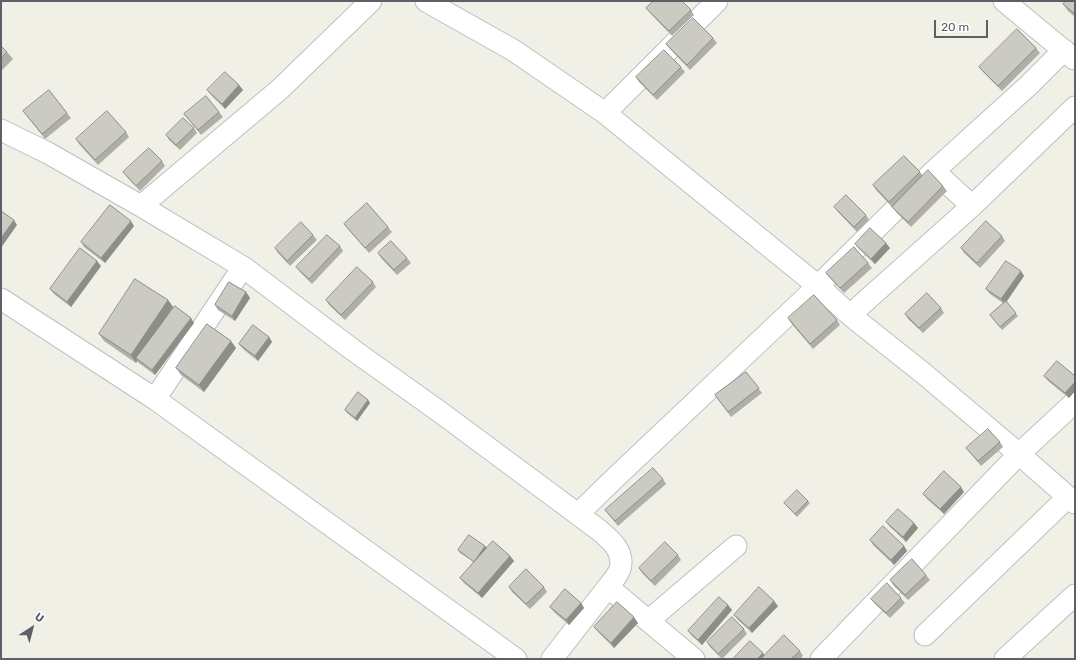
<!DOCTYPE html>
<html>
<head>
<meta charset="utf-8">
<style>
  body { margin:0 }
  #map { position:relative; width:1076px; height:660px; overflow:hidden; background:#f0f0e7; font-family:Rubik,sans-serif }
  canvas { display:block }
  .frame { position:absolute; inset:0; border:2px solid #5e6067; pointer-events:none }
  .north { position:absolute; left:12px; top:608px; width:40px; height:40px; -webkit-text-stroke:3px #fff; paint-order:stroke; rotate:36deg; font-size:11px; font-weight:700; line-height:16px; text-align:center; color:#5e6067 }
  .north::after { content:''; display:block; margin:auto; width:14px; height:18px; background:#5e6067; clip-path:polygon(50% 0,100% 100%,50% 72%,0 100%) }
  .scale { position:absolute; left:934px; top:20px; width:54px; height:18px; box-sizing:border-box; border:2px solid #5e6067; border-top:0; padding-left:5px; font-size:12px; line-height:14px; white-space:nowrap; color:#5e6067; -webkit-text-stroke:3px #fff; paint-order:stroke }
</style>
</head>
<body>
<div id="map">
<canvas width="1076" height="660"></canvas>
<div class="frame"></div>
<div class="north">U</div>
<div class="scale">20 m</div>
</div>
<script>
const ctx = document.querySelector('canvas').getContext('2d');
ctx.lineJoin = 'round';
function strokePath(path, color, width, dash) { ctx.strokeStyle = color; ctx.lineWidth = width; ctx.lineCap = dash ? 'butt' : 'round'; ctx.setLineDash(dash || []); ctx.stroke(path); }
function paint(path, color) { ctx.fillStyle = color; ctx.fill(path, 'evenodd'); }
const minor = new Path2D(`
  M 426,1 L 513,50 L 605,113 L 818,286 L 850,315 L 923,373 L 1019,454 L 1075,503
  M 1004,1 L 1074,59
  M 605,113 L 717,1
  M 1,130 L 48,153 L 141,206 L 243,267 L 353,350 L 440,412 L 599,530 C 611,540 625,552 620,569 C 618,575 612,582 608,587 L 694,659
  M 934,171 L 972,206
  M 141,206 L 279,90 L 371,1
  M 1,299 L 155,399 L 516,659
  M 850,315 L 972,206 L 1075,107
  M 155,399 L 243,267
  M 578,514 L 616,477 L 818,286 L 934,171 L 1029,85 L 1064,50
  M 648,621 L 736,546
  M 925,635 L 1068,497
  M 552,659 L 608,587
  M 821,659 L 1019,454 L 1075,402
  M 1005,659 L 1075,595`);
const wall = new Path2D(`
  M 1075,1 L 1075,17 L 1068,11 L 1063,4 Z
  M 646,8 L 691,10 L 694,15 L 672,36 L 650,13 Z
  M 713,38 L 717,43 L 690,70 L 670,49 L 666,44 Z
  M 1,46 L 7,52 L 13,59 L 1,71 Z
  M 1036,48 L 1040,53 L 1002,91 L 983,72 L 979,67 Z
  M 681,67 L 685,72 L 657,100 L 639,82 L 636,77 Z
  M 239,85 L 243,90 L 225,109 L 211,95 L 207,90 Z
  M 23,111 L 67,113 L 71,118 L 45,139 Z
  M 219,112 L 223,117 L 201,135 L 184,114 Z
  M 194,128 L 197,133 L 180,150 L 169,140 L 166,135 Z
  M 126,132 L 129,137 L 98,165 L 79,144 L 76,139 Z
  M 162,161 L 165,166 L 140,191 L 127,177 L 123,172 Z
  M 920,172 L 923,176 L 943,186 L 947,191 L 911,227 L 896,212 L 892,207 L 876,190 L 873,185 Z
  M 834,207 L 866,215 L 869,220 L 857,232 L 838,212 Z
  M 344,224 L 388,227 L 392,232 L 369,253 L 348,229 Z
  M 134,226 L 105,263 L 84,247 L 81,242 Z
  M 313,235 L 317,240 L 290,266 L 278,253 L 275,248 Z
  M 1002,236 L 1005,241 L 980,268 L 964,253 L 961,248 Z
  M 855,244 L 890,248 L 875,264 L 859,249 Z
  M 340,246 L 343,251 L 312,284 L 300,272 L 296,267 Z
  M 378,253 L 407,258 L 411,263 L 397,275 L 381,258 Z
  M 868,263 L 872,268 L 844,293 L 830,278 L 826,273 Z
  M 101,266 L 71,307 L 54,294 L 50,289 Z
  M 1021,271 L 1024,276 L 1006,302 L 1018,316 L 1002,330 L 990,315 L 1003,303 L 990,294 L 986,289 Z
  M 373,282 L 376,287 L 345,320 L 329,305 L 326,300 Z
  M 246,292 L 250,298 L 235,321 L 218,310 L 215,305 Z
  M 168,300 L 173,307 L 163,322 L 194,323 L 155,375 L 139,363 L 137,361 L 136,363 L 104,341 L 99,334 Z
  M 941,308 L 944,313 L 923,333 L 908,319 L 905,314 Z
  M 788,318 L 837,320 L 840,325 L 813,349 L 791,323 Z
  M 269,337 L 272,342 L 258,361 L 243,349 L 239,344 Z
  M 236,348 L 204,392 L 181,375 L 176,368 Z
  M 746,372 L 762,393 L 731,417 L 715,395 Z
  M 1044,376 L 1075,376 L 1075,391 L 1069,398 L 1048,381 Z
  M 368,400 L 370,403 L 357,421 L 347,413 L 345,410 Z
  M 1000,442 L 1003,447 L 981,466 L 966,448 Z
  M 663,479 L 666,484 L 618,526 L 605,510 Z
  M 964,492 L 944,514 L 927,499 L 923,494 Z
  M 808,501 L 810,503 L 797,517 L 784,503 Z
  M 886,522 L 914,523 L 918,528 L 906,542 L 890,527 Z
  M 870,540 L 904,546 L 907,551 L 894,565 L 873,545 Z
  M 485,546 L 486,548 L 510,556 L 514,561 L 482,598 L 464,583 L 460,578 L 474,562 L 460,553 L 458,550 Z
  M 678,555 L 681,560 L 655,586 L 642,573 L 639,568 Z
  M 926,575 L 930,580 L 908,600 L 893,585 L 890,580 Z
  M 509,587 L 544,587 L 547,592 L 530,609 L 512,592 Z
  M 901,598 L 905,603 L 890,618 L 875,604 L 871,599 Z
  M 581,603 L 584,608 L 569,625 L 554,612 L 550,607 Z
  M 728,605 L 732,610 L 702,645 L 692,636 L 688,631 Z
  M 778,606 L 752,633 L 738,620 L 734,615 Z
  M 638,623 L 614,648 L 598,632 L 594,627 Z
  M 744,629 L 747,634 L 722,659 L 710,647 L 707,642 Z
  M 800,651 L 803,656 L 800,659 L 733,659 L 763,653 L 764,655 Z`);
const shadedWall = new Path2D(`
  M 239,85 L 243,90 L 225,109 L 222,104 Z
  M 14,220 L 17,225 L 1,248 L 1,238 Z
  M 131,221 L 134,226 L 105,263 L 101,258 Z
  M 886,243 L 890,248 L 875,264 L 871,259 Z
  M 97,261 L 101,266 L 71,307 L 67,302 Z
  M 1021,271 L 1024,276 L 1005,304 L 1001,299 Z
  M 246,292 L 250,298 L 235,321 L 232,316 Z
  M 168,300 L 173,307 L 138,360 L 136,358 L 137,361 L 136,363 L 131,355 Z
  M 191,318 L 194,323 L 155,375 L 152,370 Z
  M 269,337 L 272,342 L 258,361 L 255,356 Z
  M 231,341 L 236,348 L 204,392 L 199,385 Z
  M 1075,382 L 1075,391 L 1069,398 L 1065,393 Z
  M 368,400 L 370,403 L 357,421 L 355,418 Z
  M 961,487 L 964,492 L 944,514 L 940,509 Z
  M 914,523 L 918,528 L 906,542 L 903,537 Z
  M 485,546 L 487,548 L 474,562 Z
  M 904,546 L 907,551 L 894,565 L 891,560 Z
  M 510,556 L 514,561 L 482,598 L 478,593 Z
  M 774,601 L 778,606 L 752,633 L 749,628 Z
  M 581,603 L 584,608 L 569,625 L 566,620 Z
  M 728,605 L 732,610 L 702,645 L 698,640 Z
  M 634,617 L 638,623 L 614,648 L 611,643 Z
  M 763,653 L 766,658 L 765,659 L 757,659 Z`);
const building = new Path2D(`
  M 654,1 L 682,1 L 691,10 L 669,31 L 646,8 Z
  M 1066,1 L 1075,1 L 1075,14 L 1063,4 Z
  M 693,18 L 713,38 L 687,65 L 666,44 Z
  M 1017,29 L 1036,48 L 998,86 L 979,67 Z
  M 1,46 L 7,52 L 1,58 Z
  M 664,50 L 681,67 L 653,95 L 636,77 Z
  M 225,72 L 239,85 L 222,104 L 207,90 Z
  M 49,90 L 67,113 L 42,134 L 23,111 Z
  M 206,96 L 219,112 L 198,130 L 184,114 Z
  M 107,111 L 126,132 L 95,160 L 76,139 Z
  M 183,118 L 194,128 L 176,145 L 166,135 Z
  M 149,148 L 162,161 L 136,186 L 123,172 Z
  M 904,156 L 920,172 L 889,202 L 873,185 Z
  M 928,170 L 943,186 L 908,222 L 892,207 Z
  M 846,195 L 866,215 L 854,227 L 834,207 Z
  M 367,203 L 388,227 L 365,248 L 344,224 Z
  M 110,205 L 131,221 L 101,258 L 81,242 Z
  M 1,211 L 14,220 L 1,238 Z
  M 986,221 L 1002,236 L 977,263 L 961,248 Z
  M 301,222 L 313,235 L 287,261 L 275,248 Z
  M 870,228 L 886,243 L 871,259 L 855,244 Z
  M 327,235 L 340,246 L 309,279 L 296,267 Z
  M 391,241 L 407,258 L 394,270 L 378,253 Z
  M 854,247 L 868,263 L 840,288 L 826,273 Z
  M 80,248 L 97,261 L 67,302 L 50,289 Z
  M 1006,261 L 1021,271 L 1001,299 L 986,289 Z
  M 357,267 L 373,282 L 341,315 L 326,300 Z
  M 135,279 L 168,300 L 131,355 L 99,334 Z
  M 229,282 L 246,292 L 232,316 L 215,305 Z
  M 927,293 L 941,308 L 919,328 L 905,314 Z
  M 814,295 L 837,320 L 810,344 L 788,318 Z
  M 1006,301 L 1016,313 L 1000,327 L 990,315 Z
  M 175,306 L 191,318 L 152,370 L 136,358 Z
  M 207,324 L 231,341 L 199,385 L 176,368 Z
  M 253,325 L 269,337 L 255,356 L 239,344 Z
  M 1057,361 L 1075,376 L 1075,382 L 1065,393 L 1044,376 Z
  M 746,372 L 759,388 L 728,412 L 715,395 Z
  M 358,392 L 368,400 L 355,418 L 345,410 Z
  M 988,429 L 1000,442 L 978,461 L 966,448 Z
  M 653,468 L 663,479 L 615,521 L 605,510 Z
  M 944,471 L 961,487 L 940,509 L 923,494 Z
  M 797,490 L 808,501 L 795,514 L 784,503 Z
  M 898,509 L 914,523 L 903,537 L 886,522 Z
  M 883,526 L 904,546 L 891,560 L 870,540 Z
  M 469,535 L 485,546 L 474,562 L 458,550 Z
  M 493,541 L 510,556 L 478,593 L 460,578 Z
  M 665,542 L 678,555 L 651,581 L 639,568 Z
  M 912,559 L 926,575 L 905,595 L 890,580 Z
  M 526,569 L 544,587 L 526,604 L 509,587 Z
  M 887,583 L 901,598 L 886,613 L 871,599 Z
  M 759,587 L 774,601 L 749,628 L 734,615 Z
  M 565,589 L 581,603 L 566,620 L 550,607 Z
  M 719,597 L 728,605 L 698,640 L 688,631 Z
  M 617,602 L 634,617 L 611,643 L 594,627 Z
  M 732,617 L 744,629 L 718,654 L 707,642 Z
  M 784,635 L 800,651 L 791,659 L 761,659 Z
  M 750,641 L 763,653 L 757,659 L 733,659 Z`);
strokePath(minor, '#bebec5', 23);
strokePath(minor, '#fff', 21);
paint(wall, '#afafa8');
paint(shadedWall, '#8e8e88');
paint(building, '#cbcbc3');
strokePath(building, '#8e8e88', 1);
</script>
</body>
</html>
